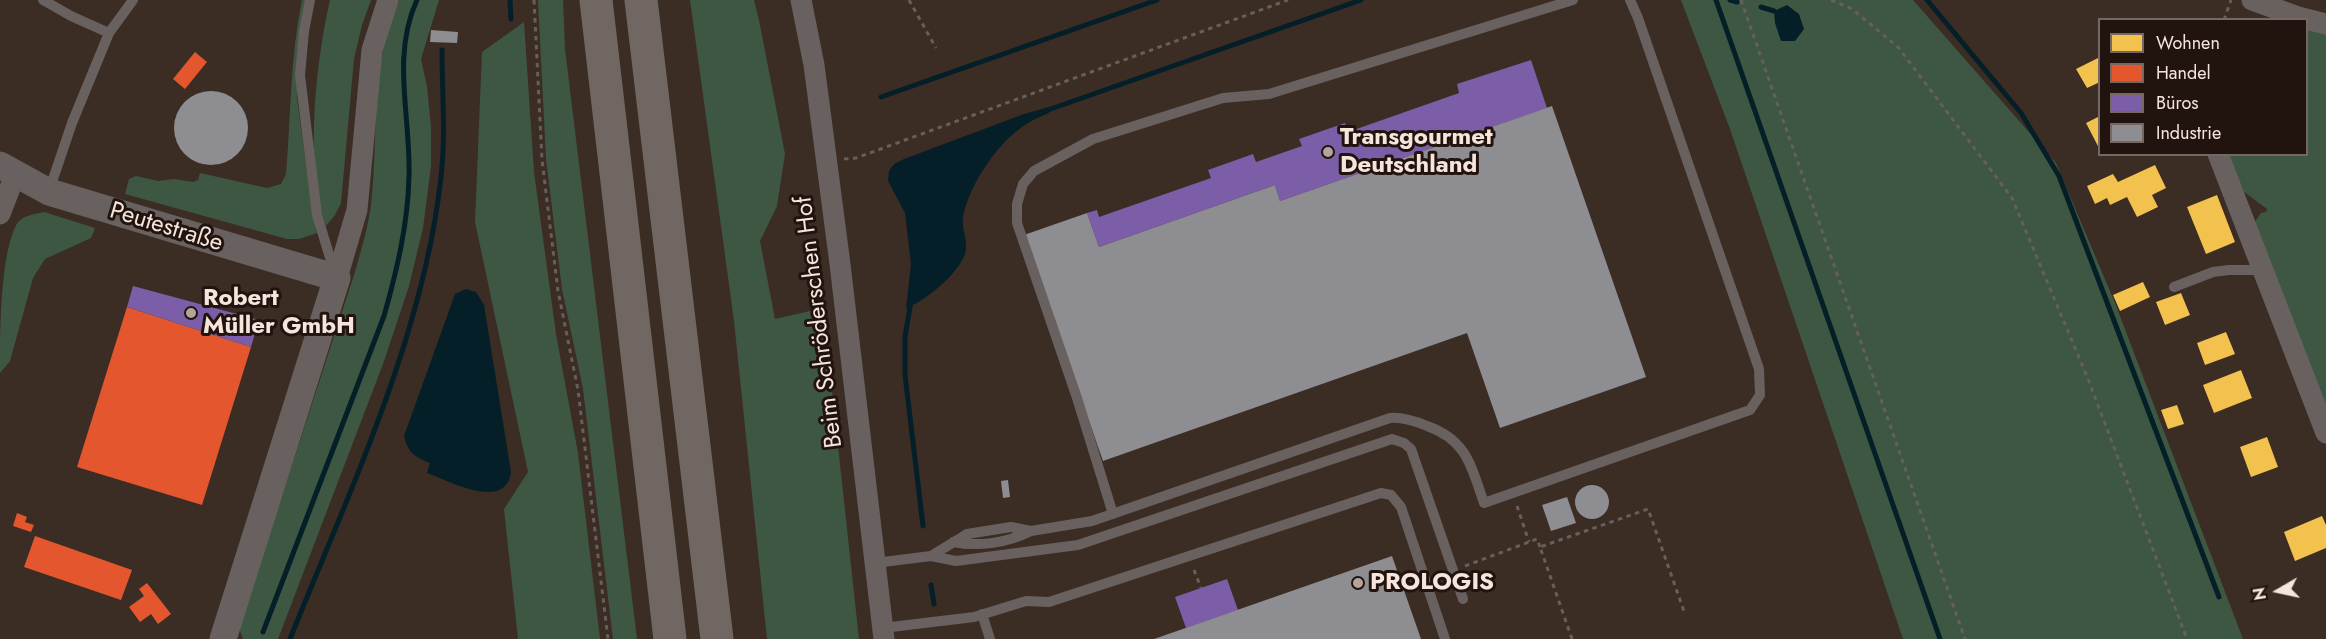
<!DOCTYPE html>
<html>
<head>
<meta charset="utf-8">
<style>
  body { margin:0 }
  #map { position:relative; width:2326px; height:639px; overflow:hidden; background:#3b2c24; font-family:Jost,sans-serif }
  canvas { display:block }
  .legend { position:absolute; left:2098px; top:18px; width:210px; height:138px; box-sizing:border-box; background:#21140f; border:2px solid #776761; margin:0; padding:8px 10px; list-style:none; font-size:18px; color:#f7e4dc }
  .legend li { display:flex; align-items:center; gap:12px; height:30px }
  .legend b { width:30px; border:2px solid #776761 }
  .north { position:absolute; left:2248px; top:561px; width:60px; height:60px; -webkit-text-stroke:4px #21140f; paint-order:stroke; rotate:261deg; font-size:16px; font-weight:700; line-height:24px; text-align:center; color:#f7e4dc }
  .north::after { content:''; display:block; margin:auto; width:21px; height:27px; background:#f7e4dc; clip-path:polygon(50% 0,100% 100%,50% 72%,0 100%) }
</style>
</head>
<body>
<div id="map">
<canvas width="2326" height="639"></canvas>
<ul class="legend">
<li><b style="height:16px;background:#f2c14e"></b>Wohnen</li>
<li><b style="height:16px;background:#e4572e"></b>Handel</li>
<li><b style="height:16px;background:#7b5ea7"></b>Büros</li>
<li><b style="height:16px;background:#8d8d92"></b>Industrie</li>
</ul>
<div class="north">N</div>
</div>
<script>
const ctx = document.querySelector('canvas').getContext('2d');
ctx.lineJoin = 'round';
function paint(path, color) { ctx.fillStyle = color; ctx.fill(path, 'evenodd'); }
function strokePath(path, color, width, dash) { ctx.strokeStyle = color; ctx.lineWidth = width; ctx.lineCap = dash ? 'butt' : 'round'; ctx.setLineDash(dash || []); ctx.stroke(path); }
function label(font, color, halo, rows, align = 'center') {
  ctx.font = font + ' Jost,sans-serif'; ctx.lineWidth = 6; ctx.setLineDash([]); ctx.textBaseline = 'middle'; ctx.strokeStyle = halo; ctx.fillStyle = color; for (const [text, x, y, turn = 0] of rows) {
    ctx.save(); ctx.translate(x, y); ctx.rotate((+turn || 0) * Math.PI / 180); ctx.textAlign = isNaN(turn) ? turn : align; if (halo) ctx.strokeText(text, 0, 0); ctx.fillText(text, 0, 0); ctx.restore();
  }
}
const green = new Path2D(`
  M 302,0 L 308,0 L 298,63 L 297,98 L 313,216 L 317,233 L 299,239 L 287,239 L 125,194 L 129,179 L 136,176 L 158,181 L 174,179 L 193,182 L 198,180 L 200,173 L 267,188 L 281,184 L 286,174 C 291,116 290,57 302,0 Z
  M 330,0 L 371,0 L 362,25 L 354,59 L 341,203 L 335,215 L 326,226 C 304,167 316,61 330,0 Z
  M 399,0 L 439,0 L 421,59 L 427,86 L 431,127 L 431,166 L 423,228 L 409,286 L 383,364 L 278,639 L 243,639 L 239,628 L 355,272 C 361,250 368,228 371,205 C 379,138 369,63 399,0 Z
  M 538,0 L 563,0 L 565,49 L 637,639 L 613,639 L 583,389 L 562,289 L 546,159 Z
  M 690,0 L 754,0 L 759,20 L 785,154 L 777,206 L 760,241 L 775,319 L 823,308 L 859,639 L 767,639 L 734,321 Z
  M 1681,0 L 1913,0 L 2056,163 L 2115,303 L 2243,639 L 1903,639 L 1730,129 Z
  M 524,22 L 534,172 L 556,334 L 578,453 L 600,639 L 518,639 L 504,509 L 528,472 L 475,222 L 482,52 Z
  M 2307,28 L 2326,32 L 2326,417 L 2254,223 L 2261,213 L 2266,212 L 2267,209 L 2239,188 L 2225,155 L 2306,154 Z
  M 44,212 L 95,228 L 91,238 L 45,259 L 33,278 L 10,361 L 0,373 C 0,335 0,250 18,222 C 25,215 35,214 44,212 Z`);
const water = new Path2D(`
  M 1787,5 L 1799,14 L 1804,29 L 1795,41 L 1781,41 L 1775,23 L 1774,11 Z
  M 1049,107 L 1049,113 C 1042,116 1034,119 1028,123 C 999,141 973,179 964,212 C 960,225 967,236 966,249 C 965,269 923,303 906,308 L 911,264 L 905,213 L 888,181 L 889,171 L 894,164 L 904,159 L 1024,114 Z
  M 466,289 L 476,292 L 484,305 L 511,472 C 506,512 449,481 427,473 L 430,463 C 415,457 408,453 404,436 L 455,294 Z`);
const homes = new Path2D(`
  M 2100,57 L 2100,82 L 2087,88 L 2076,69 Z
  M 2100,116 L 2100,150 L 2086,123 Z
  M 2155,165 L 2166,188 L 2152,195 L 2158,207 L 2137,217 L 2127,197 L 2110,205 L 2107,198 L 2095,204 L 2087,186 L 2113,174 L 2118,182 Z
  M 2217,195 L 2235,242 L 2206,254 L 2187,207 Z
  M 2143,282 L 2150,297 L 2120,311 L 2113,295 Z
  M 2181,293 L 2190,315 L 2165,325 L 2156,302 Z
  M 2226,332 L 2235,354 L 2205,365 L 2197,343 Z
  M 2241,370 L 2252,398 L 2214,413 L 2203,385 Z
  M 2177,405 L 2184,424 L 2168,429 L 2161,410 Z
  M 2267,437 L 2278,467 L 2251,477 L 2240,447 Z
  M 2322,516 L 2326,525 L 2326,548 L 2295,561 L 2284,532 Z`);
const shops = new Path2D(`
  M 195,52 L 207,62 L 185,89 L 173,79 Z
  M 127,307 L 251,347 L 202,505 L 77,467 Z
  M 17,513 L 27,517 L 25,522 L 34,525 L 31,532 L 13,526 Z
  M 35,536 L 132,570 L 121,600 L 24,567 Z
  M 147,583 L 171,614 L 158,624 L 151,614 L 140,622 L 129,607 L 144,596 L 139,589 Z`);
const offices = new Path2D(`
  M 1531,60 L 1547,108 L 1280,201 L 1275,185 L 1099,247 L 1087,213 L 1097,210 L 1099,217 L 1211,178 L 1208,170 L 1253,154 L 1256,162 L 1302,146 L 1299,139 L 1345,123 L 1348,132 L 1459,93 L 1457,84 Z
  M 133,286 L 259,320 L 251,347 L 127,307 Z
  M 1227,579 L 1238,610 L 1186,628 L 1175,597 Z`);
const industry = new Path2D(`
  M 431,30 L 458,32 L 457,43 L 430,42 Z
  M174 128a37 37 0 1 1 74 0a37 37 0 1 1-74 0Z
  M 1552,106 L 1646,377 L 1500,428 L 1467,333 L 1103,461 L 1024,235 L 1087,213 L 1099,247 L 1275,185 L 1280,201 Z
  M 1008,480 L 1010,497 L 1003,498 L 1001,481 Z
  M1575 502a17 17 0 1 1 34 0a17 17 0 1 1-34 0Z
  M 1567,497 L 1576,523 L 1551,531 L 1542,505 Z
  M 1392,556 L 1421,639 L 1154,639 Z`);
const stream = new Path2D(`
  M 510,0 L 511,19
  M 1716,0 L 1940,639
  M 1730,0 L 1737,2
  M 1927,0 L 2021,113 L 2059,176 L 2219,597
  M 1761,7 L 1774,11
  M 881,97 L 1157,0
  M 1045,111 L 1361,0
  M 911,301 L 905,337 L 905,375 L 923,526
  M 931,585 L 934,604
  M 263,632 L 384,316 C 397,270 408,224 409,176 C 411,118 391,56 417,0
  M 290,639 C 349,492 424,335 441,177 C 446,135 442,92 442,50`);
const path = new Path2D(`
  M 534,0 L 542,160 L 558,291 L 578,390 L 608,639
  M 909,0 L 936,48
  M 1741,0 L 1965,639
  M 1831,0 L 1852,9 L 1898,47 L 2012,198 L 2088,379 L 2187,639
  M 2224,20 L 2231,0
  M 844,159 L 856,158 L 1288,0
  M 1517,506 L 1529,542
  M 1465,566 L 1537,539 L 1540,547
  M 1194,570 L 1201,588
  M 1572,639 L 1540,547 L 1648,509 L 1685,614`);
const service = new Path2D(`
  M 43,0 L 71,16 L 109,33
  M 310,0 L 304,31 L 300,75 L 317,215 L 335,274
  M 49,191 L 72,123 L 109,33 L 133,0
  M 2174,287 L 2213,272 L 2229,270 L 2264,270
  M 1113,514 L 1077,398 L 1017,223 L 1017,204 L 1023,184 L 1034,171 L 1093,139 L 1223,98 L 1269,94 L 1573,0
  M 953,542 C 979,547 1007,543 1031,531
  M 931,556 L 967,534 L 1011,527 L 1031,531 L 1092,521 L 1390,418 C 1403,417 1415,421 1427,426 C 1467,440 1471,466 1484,503 L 1750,410 L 1760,395 L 1759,369 L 1638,18 L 1630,0
  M 875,563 L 931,556 L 956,561 L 1078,545 L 1392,439 L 1404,443 L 1411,449 L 1463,599
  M 982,614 L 990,639
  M 883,628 L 974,617 L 1026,601 L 1049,602 L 1381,493 L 1391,495 L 1401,507 L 1445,639`);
const minor = new Path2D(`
  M 801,0 L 814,65 L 840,264 L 884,639
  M 2252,0 L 2298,17 L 2326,24
  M 2218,154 L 2326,433
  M 0,214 L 15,175
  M 337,278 L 357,210 L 372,50 L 388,0`);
const tertiary = new Path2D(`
  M 0,165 L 49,192 L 337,278 L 223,639`);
const motorway = new Path2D(`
  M 596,0 L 670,639
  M 641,0 L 717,639`);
const markers = [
  [1328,152,6,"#b5a49c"],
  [191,313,6,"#b5a49c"],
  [1358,583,6,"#b5a49c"]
];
const poiNames = [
  ["Transgourmet",1340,138],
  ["Deutschland",1340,166],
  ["Robert",203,299],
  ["Müller GmbH",203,327],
  ["PROLOGIS",1370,583]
];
const streetNames = [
  ["Peutestraße",166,228,17],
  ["Beim Schröderschen Hof",820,322,-97]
];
paint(green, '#3e5743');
paint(water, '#051f29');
paint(homes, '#f2c14e');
paint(shops, '#e4572e');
paint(offices, '#7b5ea7');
paint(industry, '#8d8d92');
strokePath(stream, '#051f29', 5);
strokePath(path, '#665f5b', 3, [4.5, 4.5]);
strokePath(service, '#68615f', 10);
strokePath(minor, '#68615f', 21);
strokePath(tertiary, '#68615f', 27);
strokePath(motorway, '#716762', 33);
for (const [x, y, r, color] of markers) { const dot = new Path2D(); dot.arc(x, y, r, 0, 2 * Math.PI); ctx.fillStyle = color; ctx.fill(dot); strokePath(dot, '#21140f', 2); }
label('bold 24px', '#f7e4dc', '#21140f', poiNames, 'left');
label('24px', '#f7e4dc', '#21140f', streetNames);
</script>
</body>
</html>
